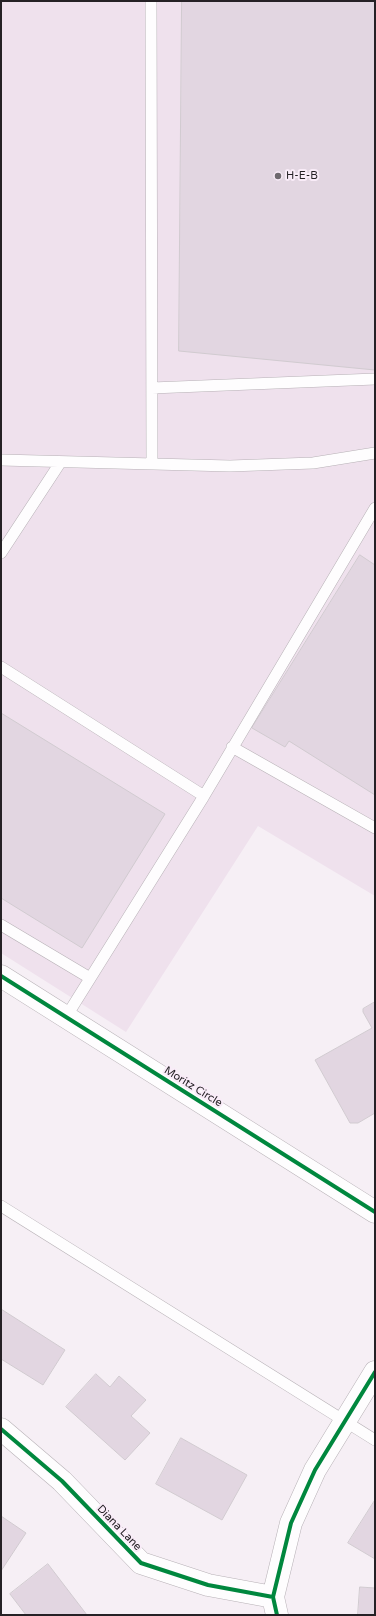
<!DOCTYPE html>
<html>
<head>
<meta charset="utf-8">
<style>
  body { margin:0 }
  #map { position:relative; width:376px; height:1616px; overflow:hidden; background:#f6eff5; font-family:"Varela Round",sans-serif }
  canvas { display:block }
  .frame { position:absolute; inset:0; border:2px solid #252125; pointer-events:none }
</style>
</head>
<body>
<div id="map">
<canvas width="376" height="1616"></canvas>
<div class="frame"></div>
</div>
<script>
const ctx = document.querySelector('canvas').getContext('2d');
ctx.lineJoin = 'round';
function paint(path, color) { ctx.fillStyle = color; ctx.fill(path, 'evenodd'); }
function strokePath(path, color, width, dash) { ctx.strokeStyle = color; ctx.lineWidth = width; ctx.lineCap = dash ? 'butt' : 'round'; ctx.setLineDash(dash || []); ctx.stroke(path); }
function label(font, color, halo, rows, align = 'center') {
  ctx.font = font + ' "Varela Round",sans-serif'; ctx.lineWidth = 4; ctx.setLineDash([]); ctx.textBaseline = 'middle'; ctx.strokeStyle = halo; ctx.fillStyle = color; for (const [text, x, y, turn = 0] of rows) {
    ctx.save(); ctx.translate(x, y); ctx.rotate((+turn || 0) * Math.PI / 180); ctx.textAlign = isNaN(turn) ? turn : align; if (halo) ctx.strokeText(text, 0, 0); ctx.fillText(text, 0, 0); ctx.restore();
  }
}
const built = new Path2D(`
  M 1,1 L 375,1 L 375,896 L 258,826 L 126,1032 L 1,953 Z`);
const building = new Path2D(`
  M 182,1 L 375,1 L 375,370 L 179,351 Z
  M 360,555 L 375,565 L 375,795 L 289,741 L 285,747 L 252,728 Z
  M 1,713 L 165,814 L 82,948 L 1,898 Z
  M 375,1002 L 375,1113 L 358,1123 L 350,1123 L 315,1060 L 372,1028 L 363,1012 L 363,1009 Z
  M 1,1309 L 65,1350 L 43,1385 L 1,1359 Z
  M 96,1374 L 110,1387 L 119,1376 L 146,1400 L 131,1416 L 150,1433 L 125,1460 L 66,1407 Z
  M 181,1438 L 247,1475 L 222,1520 L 156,1484 Z
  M 375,1500 L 375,1559 L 348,1543 Z
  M 1,1516 L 26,1533 L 1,1571 Z
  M 48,1564 L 87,1615 L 26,1615 L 10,1594 Z
  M 360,1587 L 375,1588 L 375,1615 L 358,1615 Z`);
const service = new Path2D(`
  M 151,1 L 152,464
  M 152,388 L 375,379
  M 1,460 L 230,466 L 313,463 L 375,453
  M 1,553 L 60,463
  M 1,667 L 204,796 L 375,508
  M 232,747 L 375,828
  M 1,925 L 90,978
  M 66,1017 L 204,796
  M 1,1206 L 375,1440`);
const minor = new Path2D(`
  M 1,976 L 375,1212
  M 1,1429 L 62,1481 L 141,1563 L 208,1585 L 273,1597
  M 277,1615 L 273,1597 L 291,1523 L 315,1470 L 375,1372`);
const cycleway = new Path2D(`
  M 1,976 L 375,1212
  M 1,1429 L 62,1481 L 141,1563 L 208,1585 L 273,1597
  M 277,1615 L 273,1597 L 291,1523 L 315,1470 L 375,1372`);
const markers = [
  [278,176,4,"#6e696e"]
];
const poiNames = [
  ["H-E-B",286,176]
];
const streetNames = [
  ["Moritz Circle",193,1087,32],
  ["Diana Lane",119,1528,46]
];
paint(built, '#efe1ed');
paint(building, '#e2d6e1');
strokePath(building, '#d1cbd0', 1);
strokePath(service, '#b7b1b6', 12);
strokePath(minor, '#b7b1b6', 23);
strokePath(service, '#fefdfe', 11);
strokePath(minor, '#fefdfe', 22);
strokePath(cycleway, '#00873e', 4);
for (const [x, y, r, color] of markers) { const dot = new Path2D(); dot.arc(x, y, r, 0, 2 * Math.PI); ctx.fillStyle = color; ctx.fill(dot); strokePath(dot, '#f9ecf8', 1.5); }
label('11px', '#252125', '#f9ecf8', poiNames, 'left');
label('11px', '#252125', '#f9ecf8', streetNames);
</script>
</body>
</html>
